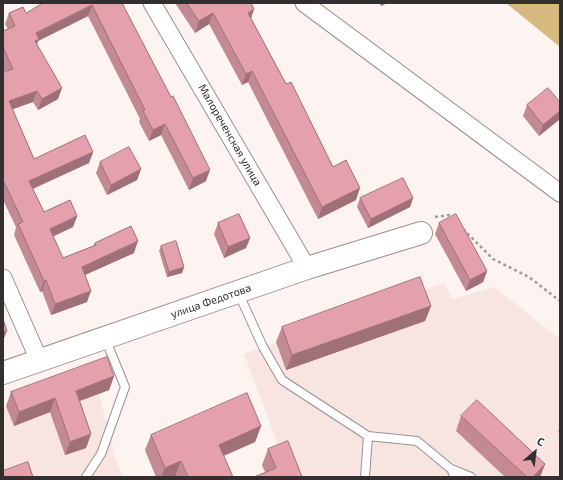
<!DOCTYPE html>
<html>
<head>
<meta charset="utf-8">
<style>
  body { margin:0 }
  #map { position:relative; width:563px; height:480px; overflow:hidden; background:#fdf3f0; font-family:"Exo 2",sans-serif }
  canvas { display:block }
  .frame { position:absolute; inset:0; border:4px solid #332f2f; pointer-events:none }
  .north { position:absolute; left:515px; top:432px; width:40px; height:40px; -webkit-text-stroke:3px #fff; paint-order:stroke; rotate:28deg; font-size:11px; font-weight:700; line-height:16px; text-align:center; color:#332f2f }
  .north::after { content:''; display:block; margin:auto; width:14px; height:18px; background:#332f2f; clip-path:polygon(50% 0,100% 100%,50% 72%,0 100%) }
</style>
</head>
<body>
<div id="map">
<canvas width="563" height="480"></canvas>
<div class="frame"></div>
<div class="north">С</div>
</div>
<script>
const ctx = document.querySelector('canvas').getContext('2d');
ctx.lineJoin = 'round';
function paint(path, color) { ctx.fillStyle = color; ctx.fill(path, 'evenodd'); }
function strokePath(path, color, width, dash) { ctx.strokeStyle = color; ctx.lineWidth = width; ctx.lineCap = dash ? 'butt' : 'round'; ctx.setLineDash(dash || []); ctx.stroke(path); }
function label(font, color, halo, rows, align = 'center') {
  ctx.font = font + ' "Exo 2",sans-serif'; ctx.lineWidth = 3; ctx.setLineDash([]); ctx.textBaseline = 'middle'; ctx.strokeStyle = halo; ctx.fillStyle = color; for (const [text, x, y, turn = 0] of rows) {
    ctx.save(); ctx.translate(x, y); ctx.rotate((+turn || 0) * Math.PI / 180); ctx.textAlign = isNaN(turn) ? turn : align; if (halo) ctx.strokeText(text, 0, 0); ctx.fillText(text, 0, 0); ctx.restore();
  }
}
const built = new Path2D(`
  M 444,283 L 452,299 L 494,287 L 560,339 L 560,477 L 290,477 L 244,354 Z
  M 102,370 L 109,390 L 99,394 L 116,460 L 123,477 L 3,477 L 3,407 Z`);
const forest = new Path2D(`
  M 506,3 L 560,3 L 560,47 Z`);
const path = new Path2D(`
  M 435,217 L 449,215 L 452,219
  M 463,229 L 493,259 L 529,277 L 560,301`);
const lane = new Path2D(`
  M 238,292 L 263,347 L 282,380 L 368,436 L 417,441 L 451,469 L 455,477
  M 451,469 L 471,477
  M 86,477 L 101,454 L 125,387 L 105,338
  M 365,477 L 368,436`);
const street = new Path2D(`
  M 152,3 L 307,268
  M 304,3 L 560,193
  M 3,278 L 39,360`);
const secondary = new Path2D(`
  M 3,373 L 307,268 L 421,233`);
const wall = new Path2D(`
  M 43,3 L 122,3 L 206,181 L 189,190 L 161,135 L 149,141 L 139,122 L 140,119 L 88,16 L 38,41 L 37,44 L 58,99 L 38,110 L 33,102 L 12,109 L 34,159 L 93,152 L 89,163 L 33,189 L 44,212 L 77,216 L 73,227 L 53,236 L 63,258 L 93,246 L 95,243 L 134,253 L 85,275 L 87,302 L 51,315 L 42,291 L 40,292 L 14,235 L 16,227 L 3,200 L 3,72 L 5,72 L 3,67 L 3,31 L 8,29 L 5,24 L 9,13 L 26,13 Z
  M 175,3 L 251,3 L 254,9 L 251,18 L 286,84 L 333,167 L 356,200 L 318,219 L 248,82 L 242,85 L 209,24 L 195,33 Z
  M 379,3 L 387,3 L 381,6 Z
  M 560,102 L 560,119 L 539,136 L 523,116 L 527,105 Z
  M 100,162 L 141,169 L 137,180 L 107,195 L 96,173 Z
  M 360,198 L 413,198 L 410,207 L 368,228 L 357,207 Z
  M 218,223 L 250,238 L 246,248 L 224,258 L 214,234 Z
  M 439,223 L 487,271 L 483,282 L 466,291 L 435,234 Z
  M 161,246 L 184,267 L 182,273 L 167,277 L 159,251 Z
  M 431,306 L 425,321 L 286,370 L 276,342 L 282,327 Z
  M 114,376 L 109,390 L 80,401 L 91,434 L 86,448 L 65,455 L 50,412 L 14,426 L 6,406 L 11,392 Z
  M 461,416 L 545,464 L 540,477 L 505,477 L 456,431 Z
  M 261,426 L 255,442 L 224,456 L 233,477 L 175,477 L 175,476 L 174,477 L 156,477 L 145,450 L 151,435 Z
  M 560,427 L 560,434 L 558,432 Z
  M 268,449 L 302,477 L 265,472 L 262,465 Z`);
const shadedWall = new Path2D(`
  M 382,3 L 387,3 L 381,6 Z
  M 92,5 L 88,16 L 38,41 L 35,50 L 36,33 Z
  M 254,9 L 250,21 L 248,13 Z
  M 213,13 L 209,24 L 195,33 L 199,21 Z
  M 252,71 L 248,82 L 242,85 L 246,74 Z
  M 62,88 L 58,99 L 38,110 L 42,99 Z
  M 37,91 L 33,102 L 5,112 L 9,101 Z
  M 560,111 L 560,119 L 539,136 L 543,125 Z
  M 165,124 L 161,135 L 149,141 L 153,130 Z
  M 93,152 L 89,163 L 25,192 L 29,181 Z
  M 141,169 L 137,180 L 107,195 L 111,185 Z
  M 210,170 L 206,181 L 189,190 L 193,178 Z
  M 360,188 L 356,200 L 318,219 L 322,207 Z
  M 413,198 L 410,207 L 368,228 L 371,219 Z
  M 77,216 L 73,227 L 46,240 L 50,229 Z
  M 250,238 L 246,248 L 224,258 L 228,247 Z
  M 138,241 L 134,253 L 78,278 L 82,267 Z
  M 184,267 L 182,273 L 167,277 L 169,272 Z
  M 487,271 L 483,282 L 466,291 L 470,280 Z
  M 46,280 L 42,291 L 40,292 L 44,281 Z
  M 91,291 L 87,302 L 51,315 L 55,304 Z
  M 431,306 L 425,321 L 286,370 L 292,355 Z
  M 7,331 L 3,341 L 3,332 Z
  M 114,376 L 109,390 L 71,404 L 76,391 Z
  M 55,398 L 50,412 L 14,426 L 19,412 Z
  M 261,426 L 255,442 L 213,460 L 219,445 Z
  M 91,434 L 86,448 L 65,455 L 70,442 Z
  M 181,461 L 175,476 L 174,477 L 161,477 L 165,468 Z
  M 545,464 L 540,477 L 533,477 Z`);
const building = new Path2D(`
  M 43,3 L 122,3 L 171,97 L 173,96 L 210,170 L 193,178 L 165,124 L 153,130 L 143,111 L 145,110 L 92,5 L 36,33 L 39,39 L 35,41 L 62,88 L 42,99 L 37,91 L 9,101 L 34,159 L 85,135 L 93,152 L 29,181 L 44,212 L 70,200 L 77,216 L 50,229 L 63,258 L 96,245 L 95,243 L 131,226 L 138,241 L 82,267 L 91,291 L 55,304 L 46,280 L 44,281 L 18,224 L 23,222 L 3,180 L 3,72 L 13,69 L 3,47 L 3,31 L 15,26 L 9,13 L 23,7 L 26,13 Z
  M 187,3 L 251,3 L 254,9 L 248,13 L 286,84 L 291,82 L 333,167 L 346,160 L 360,188 L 322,207 L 252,71 L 246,74 L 213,13 L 199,21 Z
  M 548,88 L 560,102 L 560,111 L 543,125 L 527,105 Z
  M 129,147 L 141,169 L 111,185 L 100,162 Z
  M 403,178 L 413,198 L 371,219 L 360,198 Z
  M 239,214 L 250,238 L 228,247 L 218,223 Z
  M 456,214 L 487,271 L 470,280 L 439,223 Z
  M 176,241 L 184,267 L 169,272 L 161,246 Z
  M 420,277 L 431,306 L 292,355 L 282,327 Z
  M 3,319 L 7,331 L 3,332 Z
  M 107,357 L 114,376 L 76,391 L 91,434 L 70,442 L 55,398 L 19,412 L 11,392 Z
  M 247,393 L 261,426 L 219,445 L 233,477 L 188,477 L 181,461 L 165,468 L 151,435 Z
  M 477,400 L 545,464 L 533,477 L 527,477 L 461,416 Z
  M 288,441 L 302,477 L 254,477 L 276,468 L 268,449 Z
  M 28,462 L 33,477 L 3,477 L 3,471 Z`);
const streetNames = [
  ["Малореченская улица",230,135,60],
  ["улица Федотова",211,301,-19]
];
paint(built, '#f8e5e1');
paint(forest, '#d5b97f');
strokePath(lane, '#9b918f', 10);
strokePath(street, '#9b918f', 19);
strokePath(secondary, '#9b918f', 24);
strokePath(path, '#a49c9b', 2.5, [3, 3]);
strokePath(lane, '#fff', 8);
strokePath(street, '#fff', 17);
strokePath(secondary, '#fff', 22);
paint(wall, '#c48a93');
paint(shadedWall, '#a07078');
paint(building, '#e4a0ab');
strokePath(building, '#a07078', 1);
label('11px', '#332f2f', '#fff', streetNames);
</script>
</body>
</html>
